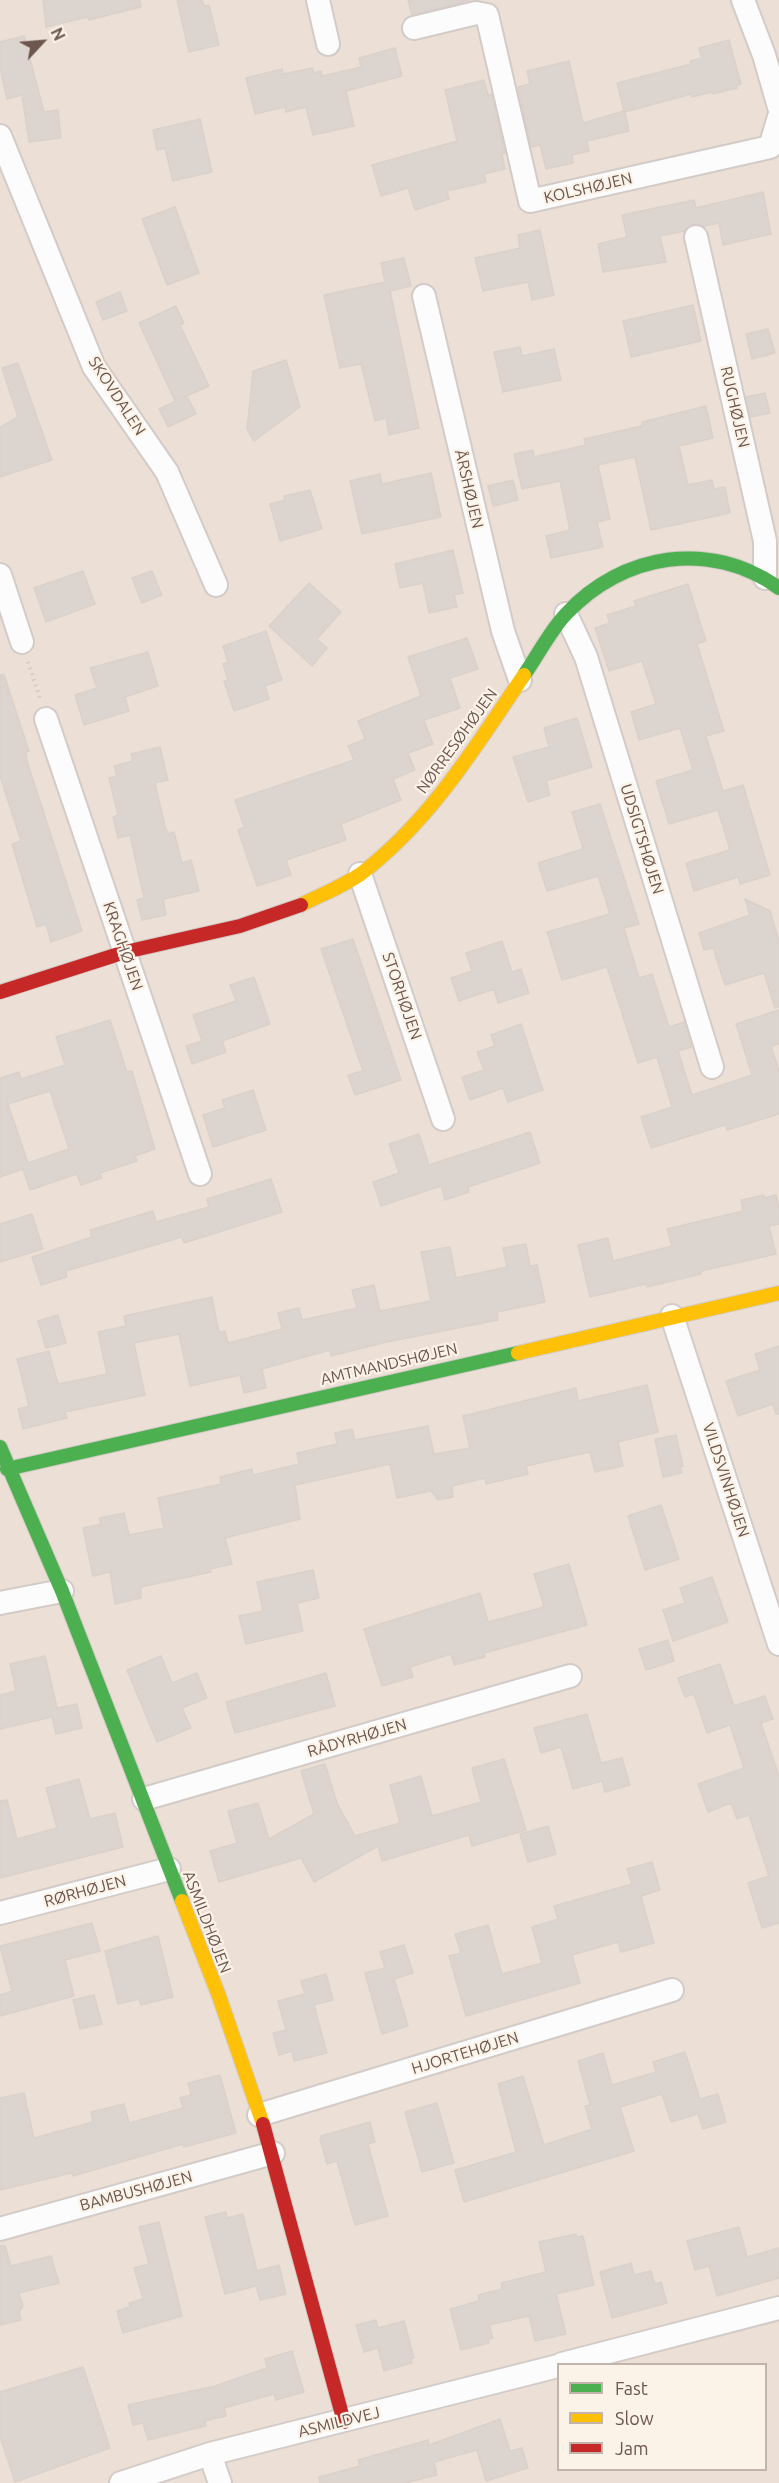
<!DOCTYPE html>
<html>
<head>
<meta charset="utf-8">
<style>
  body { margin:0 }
  #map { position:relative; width:779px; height:2483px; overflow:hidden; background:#f3eee8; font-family:Ubuntu,sans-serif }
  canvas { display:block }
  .legend { position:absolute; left:557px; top:2363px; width:210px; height:108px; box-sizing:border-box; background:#fcf3e8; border:2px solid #c2b4aa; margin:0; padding:8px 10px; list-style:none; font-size:18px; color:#6c564d }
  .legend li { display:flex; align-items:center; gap:12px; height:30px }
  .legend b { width:30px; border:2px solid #c2b4aa }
  .north { position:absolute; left:12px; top:12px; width:60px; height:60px; -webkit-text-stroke:4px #fcf3e8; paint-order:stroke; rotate:64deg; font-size:16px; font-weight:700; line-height:24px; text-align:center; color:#6c564d }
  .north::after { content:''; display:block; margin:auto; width:21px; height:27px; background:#6c564d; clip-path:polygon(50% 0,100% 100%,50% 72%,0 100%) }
</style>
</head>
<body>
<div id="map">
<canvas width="779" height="2483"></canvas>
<ul class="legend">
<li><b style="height:8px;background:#4caf50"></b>Fast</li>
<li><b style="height:8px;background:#ffc107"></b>Slow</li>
<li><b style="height:8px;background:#c62828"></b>Jam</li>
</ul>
<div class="north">N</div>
</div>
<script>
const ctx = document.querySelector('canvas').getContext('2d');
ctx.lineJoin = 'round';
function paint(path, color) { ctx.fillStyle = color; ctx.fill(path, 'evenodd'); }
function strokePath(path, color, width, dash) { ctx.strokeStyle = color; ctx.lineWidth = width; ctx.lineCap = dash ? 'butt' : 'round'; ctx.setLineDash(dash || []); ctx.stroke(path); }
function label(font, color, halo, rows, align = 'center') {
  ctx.font = font + ' Ubuntu,sans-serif'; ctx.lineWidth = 4.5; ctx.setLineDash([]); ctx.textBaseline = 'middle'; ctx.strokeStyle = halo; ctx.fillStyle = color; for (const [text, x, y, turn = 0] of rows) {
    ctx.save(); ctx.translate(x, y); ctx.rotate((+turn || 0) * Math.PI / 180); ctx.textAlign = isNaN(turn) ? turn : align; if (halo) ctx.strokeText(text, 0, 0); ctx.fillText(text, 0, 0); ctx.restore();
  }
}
const residential = new Path2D(`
  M 0,0 L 779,0 L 779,2483 L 0,2483 ZM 558,2364 L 766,2364 L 766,2470 L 558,2470 Z`);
const building = new Path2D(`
  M 43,0 L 140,0 L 141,7 L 89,20 L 88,17 L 46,27 Z
  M 177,0 L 202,0 L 204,6 L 209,5 L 219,45 L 189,52 Z
  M 408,0 L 470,0 L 412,15 Z
  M 24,36 L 44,112 L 58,110 L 61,138 L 29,142 L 22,95 L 7,99 L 0,68 L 0,42 Z
  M 729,40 L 741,84 L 736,86 L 737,88 L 713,94 L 712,92 L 692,97 L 691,94 L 625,112 L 629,131 L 587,141 L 589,151 L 572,155 L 573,163 L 546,169 L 540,145 L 531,147 L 518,87 L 530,84 L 527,71 L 569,61 L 583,123 L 624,111 L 617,83 L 691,64 L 690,61 L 702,58 L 699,48 Z
  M 395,48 L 402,76 L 346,91 L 354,126 L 313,135 L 306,107 L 286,112 L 285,107 L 255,114 L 246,78 L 282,69 L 283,74 L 312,68 L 314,73 L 321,71 L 322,76 L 361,67 L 359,58 Z
  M 484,80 L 488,95 L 491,94 L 505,153 L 502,154 L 505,169 L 484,174 L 486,182 L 447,191 L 449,199 L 415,210 L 408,188 L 381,196 L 372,165 L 457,141 L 445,90 Z
  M 200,119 L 212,172 L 173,181 L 165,148 L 157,150 L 153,130 Z
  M 763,192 L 771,234 L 723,245 L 719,223 L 704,226 L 692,224 L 684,231 L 660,236 L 666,262 L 603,272 L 598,244 L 627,237 L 622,215 L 694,200 L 696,208 Z
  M 175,207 L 199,273 L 167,285 L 142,219 Z
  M 540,230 L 554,295 L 532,300 L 528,282 L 483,291 L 475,258 L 520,248 L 518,235 Z
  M 404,258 L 411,286 L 390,291 L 419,428 L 389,435 L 386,418 L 375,421 L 361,364 L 340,368 L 324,295 L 385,282 L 381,263 Z
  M 120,292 L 127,311 L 103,320 L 96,302 Z
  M 693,305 L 701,341 L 631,357 L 623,321 Z
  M 176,306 L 184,323 L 180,325 L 209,386 L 175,401 L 139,323 Z
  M 768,329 L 775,353 L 752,359 L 746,334 Z
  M 520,347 L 522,356 L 554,349 L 561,380 L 503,392 L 494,352 Z
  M 286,360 L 300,407 L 254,441 L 247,429 L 253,371 Z
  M 18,363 L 52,460 L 0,477 L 0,427 L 18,417 L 2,368 Z
  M 765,393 L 770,413 L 751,417 L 746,397 Z
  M 187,396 L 196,414 L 168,427 L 159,409 Z
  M 706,406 L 713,438 L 679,446 L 688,485 L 712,480 L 714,489 L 725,487 L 730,513 L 651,530 L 635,457 L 598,465 L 610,519 L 597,522 L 603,547 L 551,558 L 546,536 L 570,530 L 560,481 L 522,489 L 514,454 L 533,450 L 534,457 L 586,445 L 584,439 L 642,426 L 642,422 Z
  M 431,473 L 441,517 L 362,534 L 350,481 L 380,474 L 382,484 Z
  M 513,480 L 518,500 L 493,506 L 488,486 Z
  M 310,490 L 322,529 L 280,541 L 270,504 L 285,500 L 284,496 Z
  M 453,550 L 463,593 L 454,595 L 457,607 L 429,613 L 423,583 L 400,588 L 395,564 Z
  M 83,571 L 95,604 L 46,622 L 34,588 Z
  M 152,571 L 162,595 L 142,603 L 132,578 Z
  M 309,583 L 341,612 L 317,639 L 327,648 L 312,666 L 269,626 Z
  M 688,584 L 706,641 L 697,644 L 724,731 L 706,736 L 723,791 L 743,785 L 770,875 L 740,884 L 738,877 L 694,891 L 686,863 L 730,850 L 718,810 L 669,824 L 656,781 L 693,770 L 680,728 L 639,740 L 631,712 L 656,704 L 642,661 L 609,671 L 595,628 L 610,623 L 607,615 L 636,606 L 634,601 Z
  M 266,631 L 282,680 L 265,686 L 269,699 L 234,711 L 224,681 L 228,680 L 223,664 L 228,662 L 223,646 Z
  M 467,638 L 478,669 L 450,678 L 460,708 L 424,720 L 433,744 L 408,753 L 415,770 L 393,779 L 401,800 L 341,824 L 346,840 L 286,860 L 291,875 L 257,886 L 238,830 L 244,827 L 235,800 L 354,760 L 348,746 L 365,739 L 358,721 L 421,696 L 408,657 Z
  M 148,652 L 158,686 L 125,697 L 129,711 L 84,725 L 75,695 L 97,688 L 90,668 Z
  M 0,675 L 4,675 L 29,751 L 26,752 L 27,761 L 82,931 L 51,942 L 46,924 L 37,927 L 12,844 L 21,841 L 0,776 Z
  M 577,718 L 592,767 L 546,781 L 550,795 L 528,802 L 513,757 L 549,747 L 544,728 Z
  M 160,747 L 168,780 L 155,783 L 165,826 L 168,834 L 174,832 L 182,863 L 191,860 L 199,891 L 163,899 L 166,915 L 142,920 L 137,900 L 144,898 L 130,835 L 118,838 L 113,817 L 118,815 L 109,778 L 117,776 L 114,766 L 133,761 L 131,754 Z
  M 600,804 L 639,924 L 624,928 L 639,978 L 652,974 L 669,1027 L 684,1022 L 692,1047 L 678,1051 L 692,1095 L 752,1075 L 736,1024 L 779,1010 L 779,1044 L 771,1046 L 779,1071 L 779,1114 L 727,1130 L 725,1125 L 651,1148 L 641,1117 L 672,1107 L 657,1057 L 638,1063 L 607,967 L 562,980 L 547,932 L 610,914 L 598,876 L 547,891 L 538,863 L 583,849 L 572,812 Z
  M 745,899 L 770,911 L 779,941 L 779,1007 L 775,1008 L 764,973 L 725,985 L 713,948 L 704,950 L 699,933 L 750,915 Z
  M 353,939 L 401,1080 L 355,1095 L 348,1075 L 363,1071 L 321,949 Z
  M 502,941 L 512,972 L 521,969 L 529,993 L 498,1003 L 494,989 L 459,1001 L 451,978 L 472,971 L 466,953 Z
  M 254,977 L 270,1024 L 222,1041 L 226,1052 L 192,1064 L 186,1046 L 202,1041 L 193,1015 L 236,1001 L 230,985 Z
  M 110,1020 L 127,1072 L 132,1071 L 155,1149 L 135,1156 L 137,1161 L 100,1173 L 102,1178 L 81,1185 L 77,1174 L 30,1190 L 23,1169 L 0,1177 L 0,1078 L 19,1072 L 21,1079 L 65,1065 L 56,1037 ZM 50,1091 L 69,1149 L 28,1163 L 8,1104 Z
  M 521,1024 L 543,1090 L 508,1102 L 503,1088 L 470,1100 L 462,1077 L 484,1070 L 477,1052 L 495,1046 L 491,1035 Z
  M 253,1090 L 266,1130 L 213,1147 L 203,1115 L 225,1108 L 222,1100 Z
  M 530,1132 L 540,1163 L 468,1187 L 469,1192 L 445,1200 L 441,1186 L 381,1206 L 373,1182 L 399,1173 L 389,1144 L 419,1134 L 429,1165 Z
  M 271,1179 L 282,1212 L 184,1243 L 182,1237 L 66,1271 L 67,1277 L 41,1285 L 32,1257 L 92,1237 L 90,1230 L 153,1211 L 156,1222 L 209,1207 L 207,1199 Z
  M 764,1195 L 764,1198 L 776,1195 L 779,1207 L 779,1224 L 769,1226 L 776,1254 L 701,1271 L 701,1274 L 647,1287 L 646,1284 L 590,1297 L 578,1245 L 608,1238 L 613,1261 L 672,1246 L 667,1229 L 743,1211 L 741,1200 Z
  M 32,1214 L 43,1249 L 0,1262 L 0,1224 Z
  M 526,1244 L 530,1266 L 537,1265 L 545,1302 L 497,1312 L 498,1320 L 387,1342 L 331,1356 L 330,1350 L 262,1369 L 266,1388 L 244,1393 L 240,1375 L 190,1386 L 179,1334 L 134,1343 L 145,1395 L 65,1412 L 67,1418 L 23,1429 L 18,1409 L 29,1406 L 17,1359 L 49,1351 L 58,1384 L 107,1374 L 98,1332 L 126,1326 L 124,1316 L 212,1297 L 219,1332 L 225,1331 L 228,1343 L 282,1329 L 278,1313 L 299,1308 L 302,1320 L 357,1308 L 352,1290 L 374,1285 L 380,1311 L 431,1301 L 421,1252 L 450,1247 L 456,1278 L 507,1267 L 503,1248 Z
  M 58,1315 L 66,1343 L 46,1348 L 38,1321 Z
  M 779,1346 L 779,1414 L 776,1414 L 773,1404 L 738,1416 L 726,1381 L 760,1370 L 755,1354 Z
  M 647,1385 L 658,1432 L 618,1442 L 623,1466 L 595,1472 L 590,1452 L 526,1466 L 528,1474 L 486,1484 L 485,1478 L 452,1486 L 453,1497 L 438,1500 L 431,1491 L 397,1498 L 390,1464 L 295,1485 L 300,1519 L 225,1538 L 232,1564 L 210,1569 L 211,1572 L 141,1587 L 141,1598 L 115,1604 L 110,1572 L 93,1576 L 83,1528 L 101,1524 L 99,1518 L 124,1513 L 129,1535 L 164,1528 L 158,1498 L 221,1484 L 220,1477 L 252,1469 L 253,1475 L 299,1464 L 297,1453 L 337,1444 L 335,1433 L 352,1429 L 355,1440 L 428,1426 L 434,1454 L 470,1448 L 463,1416 L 576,1388 L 578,1401 Z
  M 676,1435 L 683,1466 L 680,1467 L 682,1473 L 663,1477 L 655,1439 Z
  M 661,1505 L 679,1559 L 645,1570 L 628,1516 Z
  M 569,1564 L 587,1625 L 484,1653 L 485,1657 L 454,1665 L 451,1654 L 410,1667 L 413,1677 L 382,1686 L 364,1629 L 480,1593 L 488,1622 L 544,1607 L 534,1574 Z
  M 313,1570 L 319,1598 L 297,1603 L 303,1631 L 246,1644 L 239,1616 L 263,1611 L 257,1582 Z
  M 712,1577 L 728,1622 L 673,1641 L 663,1610 L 685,1603 L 680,1588 Z
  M 668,1640 L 674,1661 L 646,1670 L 639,1649 Z
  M 45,1656 L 57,1708 L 77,1704 L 82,1728 L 56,1734 L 52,1717 L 0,1729 L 0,1695 L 16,1691 L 10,1664 Z
  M 161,1656 L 172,1683 L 197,1673 L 207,1698 L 182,1708 L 191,1728 L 157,1742 L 127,1670 Z
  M 720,1664 L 734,1706 L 765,1696 L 773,1719 L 761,1723 L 779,1776 L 779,1923 L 762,1928 L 748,1883 L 769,1876 L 749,1815 L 737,1819 L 731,1803 L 708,1812 L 698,1784 L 744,1768 L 730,1725 L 707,1733 L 694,1694 L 685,1697 L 678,1678 Z
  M 326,1673 L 335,1706 L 235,1733 L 226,1702 Z
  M 587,1714 L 601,1763 L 622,1758 L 630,1785 L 605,1792 L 602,1781 L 573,1789 L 561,1747 L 541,1753 L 534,1728 Z
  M 504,1759 L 526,1830 L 472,1846 L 469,1835 L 382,1861 L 378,1846 L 314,1882 L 301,1858 L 219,1882 L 210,1851 L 237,1843 L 228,1811 L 258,1803 L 269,1839 L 314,1814 L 301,1771 L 325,1764 L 337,1803 L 355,1836 L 400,1823 L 390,1785 L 421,1776 L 432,1816 L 481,1802 L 472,1768 Z
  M 79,1779 L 90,1819 L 115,1813 L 123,1847 L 0,1878 L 0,1801 L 7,1800 L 17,1839 L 57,1828 L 46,1788 Z
  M 548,1826 L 556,1854 L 528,1862 L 520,1834 Z
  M 652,1862 L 660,1890 L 641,1896 L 654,1943 L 621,1952 L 618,1942 L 572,1955 L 580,1983 L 466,2016 L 449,1956 L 461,1953 L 455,1934 L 488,1925 L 502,1974 L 542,1963 L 532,1927 L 558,1919 L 554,1906 L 632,1884 L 627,1869 Z
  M 92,1923 L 100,1951 L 65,1960 L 74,1996 L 0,2016 L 0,1995 L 12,1991 L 0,1946 Z
  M 158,1936 L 173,1997 L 141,2005 L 139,1999 L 118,2004 L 105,1951 Z
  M 404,1945 L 413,1973 L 394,1979 L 408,2026 L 382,2034 L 365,1973 L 385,1968 L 380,1952 Z
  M 326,1974 L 333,2000 L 314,2005 L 327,2053 L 294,2061 L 292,2051 L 279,2055 L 273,2033 L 286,2030 L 278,2001 L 305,1994 L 301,1981 Z
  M 94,1995 L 102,2024 L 80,2029 L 73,2000 Z
  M 685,2052 L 700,2099 L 718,2094 L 726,2122 L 703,2129 L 698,2114 L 671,2122 L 662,2094 L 620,2107 L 634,2151 L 464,2202 L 455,2170 L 516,2152 L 498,2084 L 523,2076 L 544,2145 L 592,2129 L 585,2106 L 590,2105 L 578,2061 L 603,2053 L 612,2085 L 656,2072 L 653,2062 Z
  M 220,2075 L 236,2133 L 184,2147 L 183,2144 L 73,2176 L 72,2173 L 0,2190 L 0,2098 L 24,2093 L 34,2138 L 93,2122 L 91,2112 L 124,2104 L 129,2123 L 183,2108 L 180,2098 L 191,2095 L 188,2083 Z
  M 437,2103 L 454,2163 L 422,2172 L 405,2112 Z
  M 370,2122 L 375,2142 L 368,2144 L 388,2216 L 355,2225 L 337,2161 L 327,2164 L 320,2139 L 321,2136 Z
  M 226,2212 L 227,2218 L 243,2214 L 257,2271 L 279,2265 L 286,2294 L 260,2300 L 256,2286 L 225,2294 L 205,2217 Z
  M 159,2222 L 182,2316 L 123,2333 L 117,2311 L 130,2307 L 129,2303 L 143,2299 L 134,2268 L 149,2264 L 139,2227 Z
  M 739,2227 L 747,2257 L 779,2248 L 779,2278 L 717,2296 L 709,2266 L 695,2270 L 687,2241 Z
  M 576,2234 L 577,2237 L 583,2236 L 594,2285 L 556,2294 L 566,2334 L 535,2341 L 529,2316 L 489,2325 L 493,2338 L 488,2339 L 489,2343 L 461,2350 L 450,2309 L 479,2301 L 478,2295 L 502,2289 L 501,2283 L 546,2272 L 539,2242 Z
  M 0,2246 L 5,2246 L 11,2266 L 51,2256 L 59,2283 L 19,2293 L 23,2306 L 19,2312 L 21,2320 L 0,2325 Z
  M 631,2263 L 634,2275 L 651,2271 L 655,2284 L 661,2282 L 667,2303 L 612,2318 L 600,2272 Z
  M 376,2320 L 378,2328 L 404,2321 L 414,2358 L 411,2359 L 412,2363 L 384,2371 L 378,2348 L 364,2352 L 356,2325 Z
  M 292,2351 L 304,2392 L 276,2400 L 274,2394 L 224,2408 L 226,2416 L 205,2421 L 206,2426 L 148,2440 L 143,2423 L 133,2425 L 128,2405 L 215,2386 L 267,2368 L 265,2359 Z
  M 83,2367 L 110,2448 L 15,2482 L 0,2437 L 0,2392 Z
  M 500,2419 L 510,2451 L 522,2448 L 528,2468 L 486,2481 L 477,2450 L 434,2462 L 437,2475 L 405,2483 L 320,2483 L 319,2477 L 360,2466 L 358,2460 L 428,2440 L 429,2445 Z`);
const path = new Path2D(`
  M 28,662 L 40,698`);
const street = new Path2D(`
  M 318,0 L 328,44
  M 743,0 L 764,55 L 779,107
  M 414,28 L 476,13 L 487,15 L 530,201 L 770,147 L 779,117
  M 0,136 L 94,367 L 167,472 L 216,585
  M 696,237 L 765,541 L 765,578
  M 424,296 L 503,631 L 520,680
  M 0,575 L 22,642
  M 566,614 L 586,657 L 712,1067
  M 46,719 L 200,1174
  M 360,874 L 443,1119
  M 672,1316 L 779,1644
  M 0,1603 L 62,1591
  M 144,1799 L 570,1676
  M 0,1913 L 169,1869
  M 259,2115 L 672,1990
  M 0,2229 L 273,2153
  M 562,2364 L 779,2308
  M 210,2454 L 220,2483
  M 121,2483 L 210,2454 L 558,2366`);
const fast = new Path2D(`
  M 524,675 C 538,655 550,631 566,614 C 623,553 710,539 779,588
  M 0,1447 L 62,1591 L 182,1901
  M 7,1469 L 518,1353`);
const slow = new Path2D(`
  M 301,905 C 320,895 344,886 362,873 C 431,820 476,746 524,675
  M 518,1353 L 779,1293
  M 182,1901 L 219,1996 L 263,2124`);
const jam = new Path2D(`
  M 0,992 L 125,952 L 240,926 L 301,905
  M 263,2124 L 344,2422`);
const streetNames = [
  ["KOLSHØJEN",588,188,-13],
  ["SKOVDALEN",117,396,57],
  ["RUGHØJEN",735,407,77],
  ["ÅRSHØJEN",469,489,77],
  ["NØRRESØHØJEN",457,741,-54],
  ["UDSIGTSHØJEN",642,839,73],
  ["KRAGHØJEN",123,946,71],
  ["STORHØJEN",402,996,71],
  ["AMTMANDSHØJEN",389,1364,-13],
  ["VILDSVINHØJEN",726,1480,72],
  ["RÅDYRHØJEN",357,1738,-16],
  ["RØRHØJEN",85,1891,-15],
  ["ASMILDHØJEN",207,1922,69],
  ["HJORTEHØJEN",465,2053,-17],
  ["BAMBUSHØJEN",136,2191,-15],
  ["ASMILDVEJ",339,2422,-14]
];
paint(residential, '#ece0d6');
paint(building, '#dcd4ce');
strokePath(building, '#dbd1cb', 1.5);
strokePath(street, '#d2cbc7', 26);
strokePath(fast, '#d2cbc4', 16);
strokePath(slow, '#d2cbc4', 16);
strokePath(jam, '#d2cbc4', 16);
strokePath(path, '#d2ccc7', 4, [1.5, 4.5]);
strokePath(street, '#fdfcfc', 22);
strokePath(fast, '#4caf50', 14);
strokePath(slow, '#ffc107', 14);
strokePath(jam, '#c62828', 14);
label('16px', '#6c564d', '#fcf3e8', streetNames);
</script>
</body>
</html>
